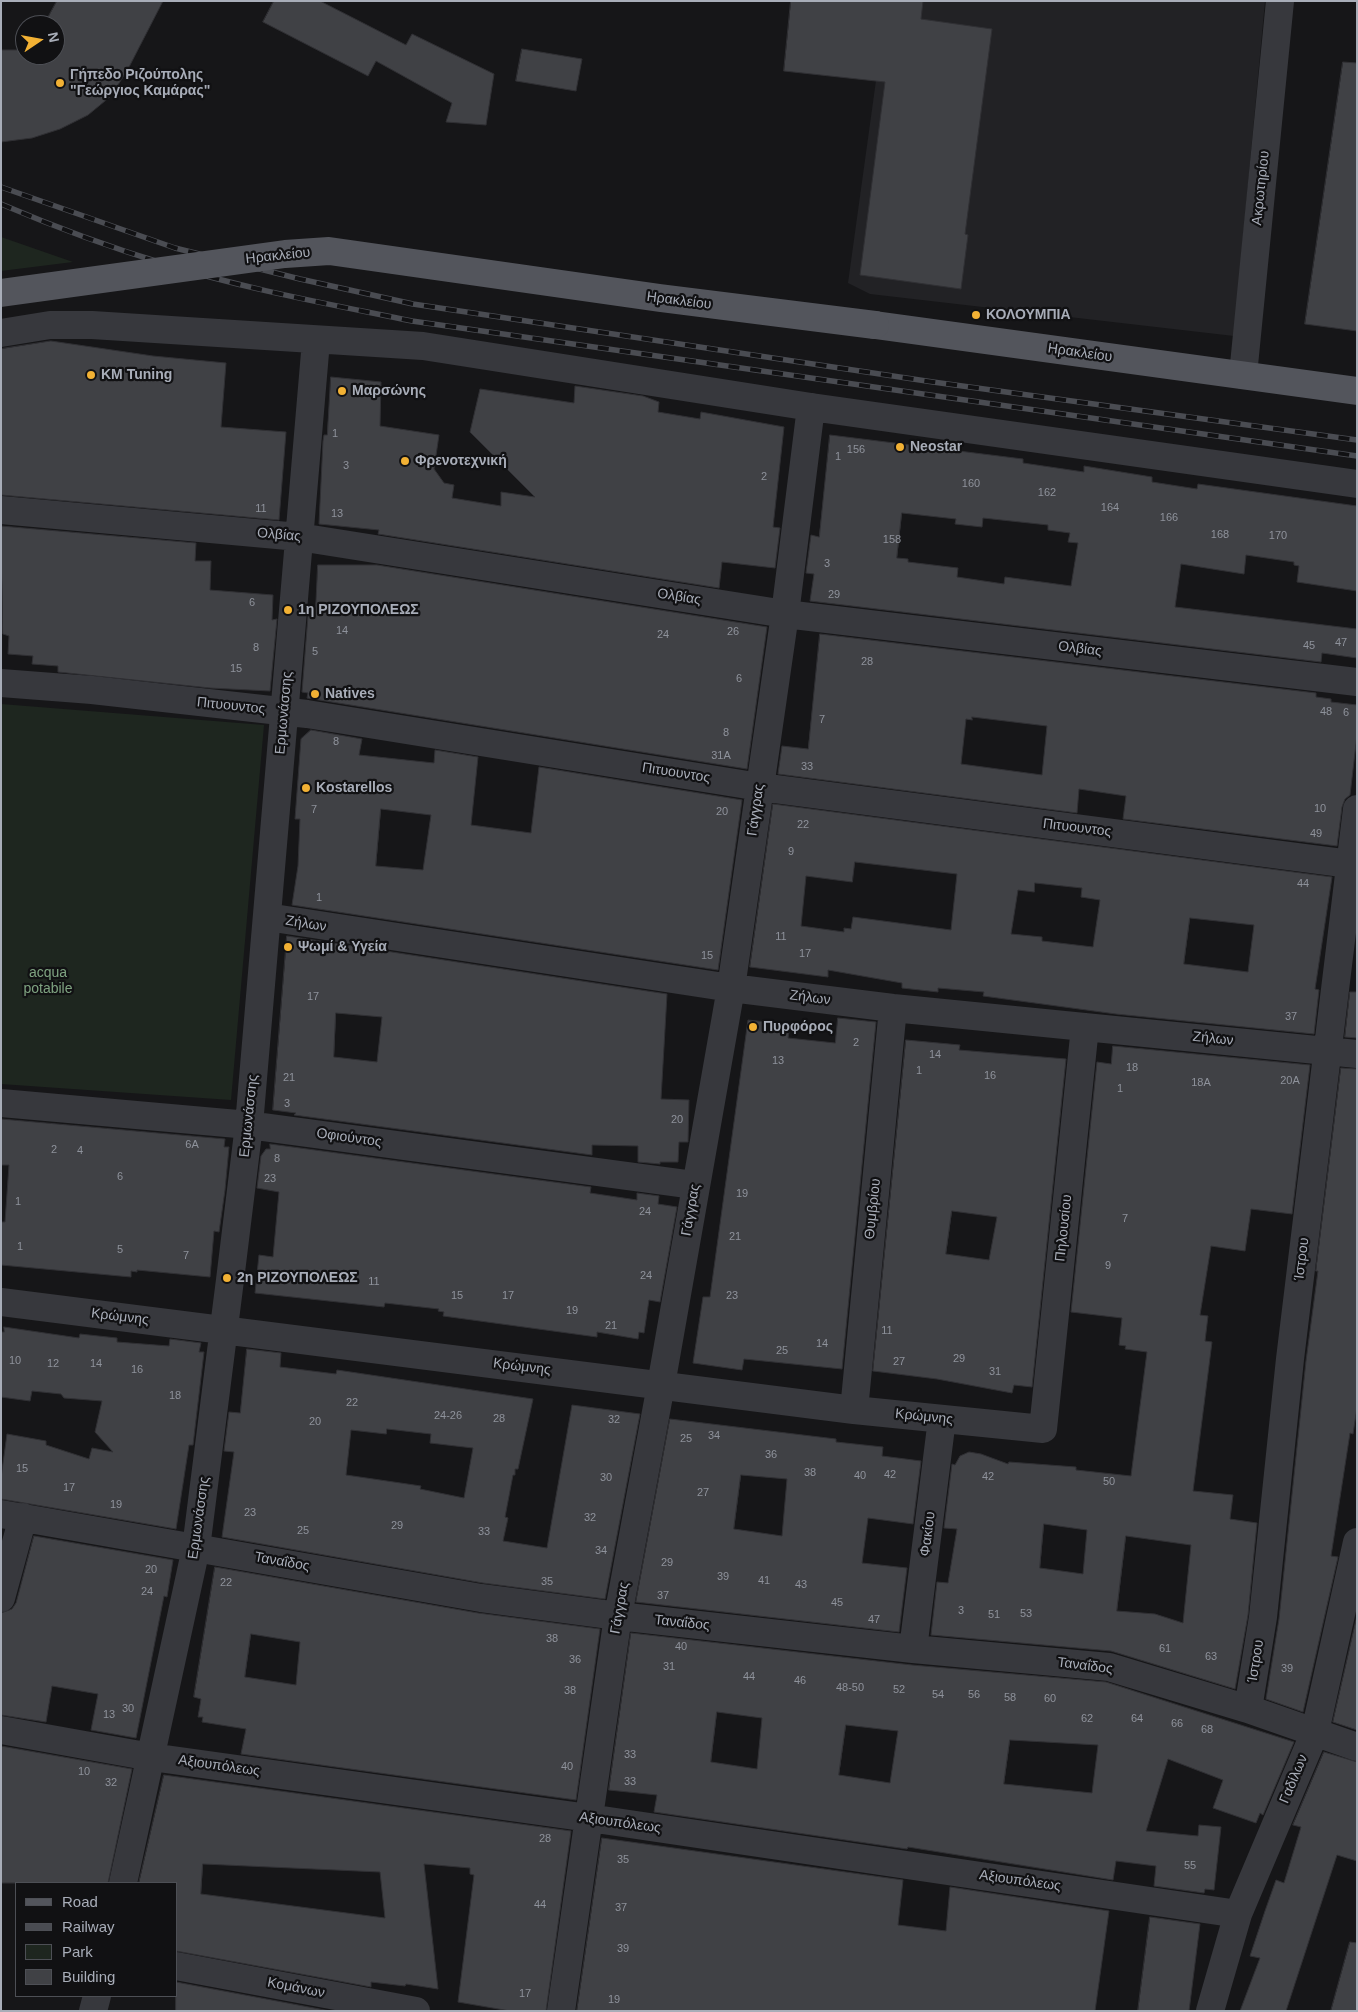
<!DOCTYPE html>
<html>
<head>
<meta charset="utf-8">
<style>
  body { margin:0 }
  #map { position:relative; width:1358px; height:2012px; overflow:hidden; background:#161618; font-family:Helvetica,sans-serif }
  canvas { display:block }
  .frame { position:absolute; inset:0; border:2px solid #a8adb8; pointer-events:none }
  .legend { position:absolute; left:15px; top:1882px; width:162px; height:115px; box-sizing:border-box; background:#111113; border:1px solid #4d4f55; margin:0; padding:6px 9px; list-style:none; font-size:15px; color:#a8adb8 }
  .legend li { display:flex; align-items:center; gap:10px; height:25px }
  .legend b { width:25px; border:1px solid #4d4f55 }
  .north { position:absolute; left:15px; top:15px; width:50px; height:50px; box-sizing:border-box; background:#111113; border:1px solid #4d4f55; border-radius:50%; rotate:78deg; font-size:14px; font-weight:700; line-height:20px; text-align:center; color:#a8adb8 }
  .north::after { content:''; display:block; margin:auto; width:18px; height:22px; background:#f2b134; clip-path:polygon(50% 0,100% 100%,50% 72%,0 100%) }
</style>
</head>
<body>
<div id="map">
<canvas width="1358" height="2012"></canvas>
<div class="frame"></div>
<ul class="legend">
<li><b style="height:6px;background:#53555c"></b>Road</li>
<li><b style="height:6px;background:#4a4c52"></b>Railway</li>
<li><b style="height:14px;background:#1e261f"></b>Park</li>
<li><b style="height:14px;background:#404145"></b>Building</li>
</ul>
<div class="north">N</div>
</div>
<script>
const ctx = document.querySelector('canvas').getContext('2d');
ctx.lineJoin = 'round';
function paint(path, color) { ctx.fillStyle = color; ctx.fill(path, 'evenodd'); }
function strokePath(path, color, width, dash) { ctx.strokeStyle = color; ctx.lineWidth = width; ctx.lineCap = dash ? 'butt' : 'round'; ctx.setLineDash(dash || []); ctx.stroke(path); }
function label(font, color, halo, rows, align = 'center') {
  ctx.font = font + ' Helvetica,sans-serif'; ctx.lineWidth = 4.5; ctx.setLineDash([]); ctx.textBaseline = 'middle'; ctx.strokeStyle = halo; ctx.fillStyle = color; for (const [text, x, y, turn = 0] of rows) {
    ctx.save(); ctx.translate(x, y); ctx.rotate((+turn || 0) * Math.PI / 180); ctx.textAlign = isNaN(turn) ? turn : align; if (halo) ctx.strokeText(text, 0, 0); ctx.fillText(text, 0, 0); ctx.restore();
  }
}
const built = new Path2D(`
  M 887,1 L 1265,1 L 1234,336 L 870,294 L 848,283 Z`);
const green = new Path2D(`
  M 1,237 L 73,262 L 1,271 Z
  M 1,704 L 264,725 L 231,1100 L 1,1084 Z`);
const building = new Path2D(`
  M 57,1 L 163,1 L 128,69 L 111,96 L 88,115 L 60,129 L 32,138 L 1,142 L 1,50 L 25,50 L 25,55 L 55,55 L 55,25 L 44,25 Z
  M 274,1 L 320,1 L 406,45 L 412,34 L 494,74 L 486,125 L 446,122 L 452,103 L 376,61 L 368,76 L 263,22 Z
  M 791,1 L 923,1 L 921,19 L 992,29 L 965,234 L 968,235 L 961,289 L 860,275 L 885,82 L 784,71 Z
  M 522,49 L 582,59 L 576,91 L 516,81 Z
  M 1343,62 L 1357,63 L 1357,331 L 1305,324 Z
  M 51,341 L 153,356 L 226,363 L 221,427 L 286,432 L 279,520 L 1,495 L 1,349 Z
  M 331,377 L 381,382 L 380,426 L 439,435 L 434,469 L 444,483 L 454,485 L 452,498 L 501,506 L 501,492 L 535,497 L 470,432 L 480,389 L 574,403 L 575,386 L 643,396 L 659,402 L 658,412 L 700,419 L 701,412 L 784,427 L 773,527 L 780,528 L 775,568 L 722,562 L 719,588 L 378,534 L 379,530 L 319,524 L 323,441 L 324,435 L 327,435 Z
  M 830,435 L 1023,459 L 1023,463 L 1084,472 L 1084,466 L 1152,477 L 1152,482 L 1197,489 L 1198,484 L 1357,506 L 1357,591 L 1297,582 L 1299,566 L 1294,565 L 1294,562 L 1246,555 L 1244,574 L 1181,564 L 1175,607 L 1357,629 L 1357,658 L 1322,653 L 1321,662 L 810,601 L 814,574 L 806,573 L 811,535 L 819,537 ZM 902,513 L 956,519 L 955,524 L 982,527 L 983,518 L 1048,525 L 1048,530 L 1070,533 L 1068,542 L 1078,543 L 1071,586 L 1005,577 L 1004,584 L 957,577 L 958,568 L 908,562 L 908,559 L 897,558 Z
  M 1,526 L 196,543 L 195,561 L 211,561 L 210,590 L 273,595 L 272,620 L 277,619 L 270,691 L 210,688 L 58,672 L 58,666 L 32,664 L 33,656 L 8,654 L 9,636 L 3,634 Z
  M 318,565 L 377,565 L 767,627 L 747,769 L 307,698 L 308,693 L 302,692 L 308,616 L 315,616 Z
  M 820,634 L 1316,693 L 1316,697 L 1331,699 L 1331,702 L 1357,705 L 1357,735 L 1350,795 L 1345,799 L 1342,807 L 1337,846 L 1123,819 L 1126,796 L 1079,789 L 1077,813 L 778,774 L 782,746 L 808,749 ZM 972,717 L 1047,726 L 1042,775 L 961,764 L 966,719 L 972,720 Z
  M 311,730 L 362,739 L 359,755 L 434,763 L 435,750 L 478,757 L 471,825 L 531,833 L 539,767 L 742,800 L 718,970 L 292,905 L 298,866 L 300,819 L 295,819 L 301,739 ZM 381,809 L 431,815 L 423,870 L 376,866 Z
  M 773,804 L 1332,877 L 1315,989 L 1319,990 L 1314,1034 L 1116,1014 L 983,996 L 984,992 L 938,988 L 938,992 L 902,988 L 902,983 L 828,970 L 828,977 L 750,967 ZM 855,862 L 957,874 L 951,930 L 853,917 L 851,929 L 844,928 L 844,932 L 801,926 L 806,876 L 852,882 ZM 1035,883 L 1082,888 L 1081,897 L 1100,900 L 1093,947 L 1042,941 L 1042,937 L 1011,934 L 1018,890 L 1034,892 ZM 1190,918 L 1254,925 L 1248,972 L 1184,964 Z
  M 287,936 L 667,994 L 661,1099 L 689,1100 L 688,1142 L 679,1142 L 678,1162 L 660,1162 L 660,1164 L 638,1162 L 638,1146 L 592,1145 L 592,1155 L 294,1115 L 296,1113 L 273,1110 ZM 336,1013 L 382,1017 L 377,1062 L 334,1057 Z
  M 1350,992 L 1357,992 L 1357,1038 L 1345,1037 Z
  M 838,1018 L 876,1022 L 842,1369 L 744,1359 L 742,1370 L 693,1363 L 703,1297 L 710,1297 L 748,1020 L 784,1024 L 782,1032 L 789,1032 L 788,1038 L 835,1043 Z
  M 906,1040 L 960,1045 L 959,1050 L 1066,1059 L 1032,1387 L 1014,1385 L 1012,1393 L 937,1379 L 873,1371 ZM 952,1211 L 997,1217 L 989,1260 L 946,1254 Z
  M 1113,1046 L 1310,1065 L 1292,1214 L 1251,1209 L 1245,1251 L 1211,1246 L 1200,1315 L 1208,1316 L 1205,1341 L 1212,1342 L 1193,1491 L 1233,1495 L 1230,1519 L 1257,1523 L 1248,1615 L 1235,1689 L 1111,1651 L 931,1635 L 937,1582 L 948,1583 L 957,1529 L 944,1528 L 952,1464 L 955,1465 L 960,1456 L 969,1452 L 981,1454 L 1008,1464 L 1009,1462 L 1076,1467 L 1076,1470 L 1131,1476 L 1147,1352 L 1125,1349 L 1126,1346 L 1119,1345 L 1122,1318 L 1071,1312 L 1097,1062 L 1111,1064 ZM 1044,1524 L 1087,1530 L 1083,1574 L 1040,1568 ZM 1126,1536 L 1191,1545 L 1183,1623 L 1155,1614 L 1117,1611 Z
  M 1341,1068 L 1357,1069 L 1357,1407 L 1353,1434 L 1350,1433 L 1331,1556 L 1338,1557 L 1303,1712 L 1266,1699 L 1279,1619 L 1306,1361 L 1318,1271 L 1316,1271 Z
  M 1,1119 L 225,1139 L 224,1147 L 229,1147 L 225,1190 L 219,1232 L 214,1231 L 210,1277 L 137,1270 L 137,1272 L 131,1271 L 131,1277 L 1,1265 L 1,1222 L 5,1222 L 9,1165 L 1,1165 Z
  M 270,1144 L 591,1187 L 590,1193 L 637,1200 L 637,1193 L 659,1196 L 658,1204 L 677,1207 L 660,1302 L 649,1300 L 644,1333 L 639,1332 L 638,1339 L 597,1332 L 597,1337 L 443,1316 L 444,1312 L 438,1311 L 439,1309 L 385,1303 L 384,1307 L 255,1293 L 259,1255 L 273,1257 L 279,1192 L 257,1188 L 261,1156 L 266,1149 L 270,1149 Z
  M 4,1327 L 79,1338 L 80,1334 L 117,1338 L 117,1342 L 169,1346 L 170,1339 L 201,1343 L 199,1352 L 204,1352 L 193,1445 L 189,1445 L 176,1529 L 1,1499 L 1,1478 L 7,1434 L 46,1441 L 46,1445 L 89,1459 L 92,1448 L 113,1452 L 95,1432 L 102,1401 L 64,1398 L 61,1394 L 32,1391 L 30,1401 L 1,1397 L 1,1332 L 4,1332 Z
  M 247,1349 L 281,1353 L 280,1367 L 336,1374 L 337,1370 L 533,1399 L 518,1469 L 515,1469 L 515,1475 L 513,1475 L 505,1517 L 508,1518 L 503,1541 L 547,1548 L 572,1405 L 640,1414 L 605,1599 L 483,1583 L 222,1537 L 234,1452 L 224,1451 L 229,1412 L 240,1413 ZM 387,1429 L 431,1434 L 430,1443 L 473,1448 L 464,1498 L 420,1489 L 421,1486 L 346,1475 L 351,1430 L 386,1434 Z
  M 670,1419 L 836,1439 L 836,1442 L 883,1447 L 882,1456 L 921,1461 L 913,1524 L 868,1518 L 862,1563 L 907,1568 L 899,1632 L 636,1602 ZM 741,1475 L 787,1479 L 782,1536 L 734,1529 Z
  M 34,1536 L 173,1560 L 167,1597 L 164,1596 L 136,1738 L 91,1730 L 98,1694 L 52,1686 L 46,1722 L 1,1715 L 1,1613 L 12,1609 L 16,1603 Z
  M 215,1567 L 478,1613 L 600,1629 L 576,1800 L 241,1754 L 246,1729 L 202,1722 L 203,1717 L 198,1717 L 201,1699 L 194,1697 ZM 251,1634 L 300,1642 L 296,1685 L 245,1677 Z
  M 1357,1616 L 1357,1730 L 1333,1722 Z
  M 631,1633 L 912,1665 L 1106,1682 L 1294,1742 L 1263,1815 L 1260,1813 L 1256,1823 L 1213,1808 L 1223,1780 L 1168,1759 L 1146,1831 L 1198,1836 L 1199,1825 L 1221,1827 L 1214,1890 L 1205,1889 L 1204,1893 L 1154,1886 L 1156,1866 L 1116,1861 L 1113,1880 L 908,1847 L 907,1849 L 654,1812 L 657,1795 L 609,1790 ZM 717,1712 L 762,1718 L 757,1769 L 711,1762 ZM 846,1725 L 898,1731 L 890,1783 L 839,1775 ZM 1010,1740 L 1098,1745 L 1092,1793 L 1004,1784 Z
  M 1,1746 L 132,1769 L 108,1883 L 1,1883 Z
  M 1324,1752 L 1357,1762 L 1357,1861 L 1337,1855 L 1286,2011 L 1240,2011 L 1260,1958 L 1250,1956 L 1265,1911 L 1276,1880 L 1284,1883 L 1301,1827 L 1293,1825 Z
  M 164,1775 L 571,1831 L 546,2011 L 510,2011 L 458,2002 L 474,1875 L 470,1874 L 470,1868 L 424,1864 L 438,1989 L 406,1984 L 405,1986 L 371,1982 L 371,1987 L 176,1951 L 176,1883 L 139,1883 ZM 203,1864 L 380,1872 L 385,1918 L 201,1894 Z
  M 602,1838 L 903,1880 L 898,1925 L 946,1931 L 950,1887 L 1109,1911 L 1095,2011 L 577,2011 Z
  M 1150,1917 L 1200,1924 L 1189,2011 L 1138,2011 Z
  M 1350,1942 L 1357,1943 L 1357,2011 L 1331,2011 Z
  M 176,1982 L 330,2011 L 176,2011 Z`);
const minor = new Path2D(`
  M 1,333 L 50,325 L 92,325 L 423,346 L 811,407 L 1357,484
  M 1243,375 L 1280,1
  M 1,510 L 299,537 L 785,614 L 1357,682
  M 1,683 L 92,690 L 307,714 L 760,787 L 1350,864
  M 267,917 L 731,988 L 893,1008 L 1357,1054
  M 1,1103 L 249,1125 L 695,1185
  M 1,1302 L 854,1410 L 1043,1429 L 1085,1027
  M 854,1410 L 893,1008
  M 1,1514 L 481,1598 L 618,1616 L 913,1649 L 1109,1667 L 1248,1709 L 1357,1747
  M 1,1598 L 23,1517
  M 913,1649 L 942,1419
  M 1248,1709 L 1263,1617 L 1290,1359 L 1357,809
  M 1,1730 L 151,1757 L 589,1818 L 1238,1914
  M 123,1883 L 196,1548 L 230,1280 L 249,1125 L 316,341
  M 176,1966 L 416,2011
  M 93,2011 L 97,1996
  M 561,2011 L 618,1616 L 661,1385 L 731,988 L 785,614 L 811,407
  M 1210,2011 L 1238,1914 L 1315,1732 L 1357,1542`);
const major = new Path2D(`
  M 875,325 L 1357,391`);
const rail = new Path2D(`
  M 1,187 L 175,248 L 300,279 L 413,304 L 933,382 L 1357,440
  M 1,204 C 55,227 109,247 165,264 C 245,289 329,304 412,321 L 1357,456`);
const majorBridge = new Path2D(`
  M 1,293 L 285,254 L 329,251 L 660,298 L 875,325`);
const markers = [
  [60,83,5,"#f2b134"],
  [976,315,5,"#f2b134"],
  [91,375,5,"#f2b134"],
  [342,391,5,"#f2b134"],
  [900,447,5,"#f2b134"],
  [405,461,5,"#f2b134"],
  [288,610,5,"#f2b134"],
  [315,694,5,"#f2b134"],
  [306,788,5,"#f2b134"],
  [288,947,5,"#f2b134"],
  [753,1027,5,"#f2b134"],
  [227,1278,5,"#f2b134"]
];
const numberNames = [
  ["1",335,434],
  ["156",856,450],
  ["1",838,457],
  ["3",346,466],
  ["2",764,477],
  ["160",971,484],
  ["162",1047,493],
  ["164",1110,508],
  ["11",261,509],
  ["13",337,514],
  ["166",1169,518],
  ["168",1220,535],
  ["170",1278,536],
  ["158",892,540],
  ["3",827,564],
  ["29",834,595],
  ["6",252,603],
  ["14",342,631],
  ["26",733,632],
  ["24",663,635],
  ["47",1341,643],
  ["45",1309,646],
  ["8",256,648],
  ["5",315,652],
  ["28",867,662],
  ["15",236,669],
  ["6",739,679],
  ["48",1326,712],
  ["6",1346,713],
  ["7",822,720],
  ["8",726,733],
  ["8",336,742],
  ["31Α",721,756],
  ["33",807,767],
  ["10",1320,809],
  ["7",314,810],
  ["20",722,812],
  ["22",803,825],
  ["49",1316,834],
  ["9",791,852],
  ["44",1303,884],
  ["1",319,898],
  ["11",781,937],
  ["17",805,954],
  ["15",707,956],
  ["17",313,997],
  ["37",1291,1017],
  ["2",856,1043],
  ["14",935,1055],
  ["13",778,1061],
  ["18",1132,1068],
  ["1",919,1071],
  ["16",990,1076],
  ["21",289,1078],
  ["20Α",1290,1081],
  ["18Α",1201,1083],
  ["1",1120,1089],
  ["3",287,1104],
  ["20",677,1120],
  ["6Α",192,1145],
  ["2",54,1150],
  ["4",80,1151],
  ["8",277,1159],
  ["6",120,1177],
  ["23",270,1179],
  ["19",742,1194],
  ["1",18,1202],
  ["24",645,1212],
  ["7",1125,1219],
  ["21",735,1237],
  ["1",20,1247],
  ["5",120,1250],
  ["7",186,1256],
  ["9",1108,1266],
  ["24",646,1276],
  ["11",374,1282],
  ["15",457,1296],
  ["17",508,1296],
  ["23",732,1296],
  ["19",572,1311],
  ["21",611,1326],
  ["11",887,1331],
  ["14",822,1344],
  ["25",782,1351],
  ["29",959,1359],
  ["10",15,1361],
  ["27",899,1362],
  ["12",53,1364],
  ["14",96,1364],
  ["16",137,1370],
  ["31",995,1372],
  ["18",175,1396],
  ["22",352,1403],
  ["24-26",448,1416],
  ["28",499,1419],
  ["32",614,1420],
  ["20",315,1422],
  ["34",714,1436],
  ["25",686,1439],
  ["36",771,1455],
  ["15",22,1469],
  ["38",810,1473],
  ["42",890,1475],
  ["40",860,1476],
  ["42",988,1477],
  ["30",606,1478],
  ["50",1109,1482],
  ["17",69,1488],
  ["27",703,1493],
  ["19",116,1505],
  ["23",250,1513],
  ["32",590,1518],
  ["29",397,1526],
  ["25",303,1531],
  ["33",484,1532],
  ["34",601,1551],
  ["29",667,1563],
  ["20",151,1570],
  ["39",723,1577],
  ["41",764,1581],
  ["35",547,1582],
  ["22",226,1583],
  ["43",801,1585],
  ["24",147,1592],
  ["37",663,1596],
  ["45",837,1603],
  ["3",961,1611],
  ["53",1026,1614],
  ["51",994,1615],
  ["47",874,1620],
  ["38",552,1639],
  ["40",681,1647],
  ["61",1165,1649],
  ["63",1211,1657],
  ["36",575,1660],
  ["31",669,1667],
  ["39",1287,1669],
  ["44",749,1677],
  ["46",800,1681],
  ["48-50",850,1688],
  ["52",899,1690],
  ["38",570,1691],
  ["54",938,1695],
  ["56",974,1695],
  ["58",1010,1698],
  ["60",1050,1699],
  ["30",128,1709],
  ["13",109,1715],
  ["62",1087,1719],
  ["64",1137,1719],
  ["66",1177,1724],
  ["68",1207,1730],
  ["33",630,1755],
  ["40",567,1767],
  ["10",84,1772],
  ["33",630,1782],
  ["32",111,1783],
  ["28",545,1839],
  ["35",623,1860],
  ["55",1190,1866],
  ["44",540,1905],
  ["37",621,1908],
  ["39",623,1949],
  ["17",525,1994],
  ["19",614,2000]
];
const poiNames = [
  ["Γήπεδο Ριζούπολης",70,75],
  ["\"Γεώργιος Καμάρας\"",70,91],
  ["ΚΟΛΟΥΜΠΙΑ",986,315],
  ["KM Tuning",101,375],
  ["Μαρσώνης",352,391],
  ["Neostar",910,447],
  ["Φρενοτεχνική",415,461],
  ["1η ΡΙΖΟΥΠΟΛΕΩΣ",298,610],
  ["Natives",325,694],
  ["Kostarellos",316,788],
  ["Ψωμί & Υγεία",298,947],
  ["Πυρφόρος",763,1027],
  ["2η ΡΙΖΟΥΠΟΛΕΩΣ",237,1278]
];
const streetNames = [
  ["Ακρωτηρίου",1261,188,-84],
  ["Ηρακλείου",278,256,-6],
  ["Ηρακλείου",679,301,7],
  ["Ηρακλείου",1080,353,8],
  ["Ολβίας",279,535,5],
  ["Ολβίας",679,597,9],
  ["Ολβίας",1080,649,7],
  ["Πιτυουντος",231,706,6],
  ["Ερμωνάσσης",284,713,-85],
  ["Πιτυουντος",676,773,9],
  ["Γάγγρας",756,810,-82],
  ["Πιτυουντος",1077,828,7],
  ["Ζήλων",306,924,9],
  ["Ζήλων",810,998,7],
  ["Ζήλων",1213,1039,6],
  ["Ερμωνάσσης",249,1116,-84],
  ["Οφιούντος",349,1138,8],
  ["Θυμβρίου",873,1209,-84],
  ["Γάγγρας",691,1210,-80],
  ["Πηλουσίου",1064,1228,-84],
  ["Ίστρου",1302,1259,-83],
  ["Κρώμνης",120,1317,7],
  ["Κρώμνης",522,1367,7],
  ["Κρώμνης",924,1417,6],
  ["Ερμωνάσσης",199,1518,-82],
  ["Φακίου",928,1534,-83],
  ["Ταναΐδος",282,1562,10],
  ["Γάγγρας",620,1608,-80],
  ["Ταναΐδος",682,1623,6],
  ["Ίστρου",1256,1661,-81],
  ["Ταναΐδος",1085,1666,7],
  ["Αξιουπόλεως",219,1766,8],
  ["Γαδίλων",1294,1779,-67],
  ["Αξιουπόλεως",620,1823,8],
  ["Αξιουπόλεως",1020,1881,8],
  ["Κομάνων",296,1988,11]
];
const parkNames = [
  ["acqua",48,973],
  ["potabile",48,989]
];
paint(built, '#222225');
paint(green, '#1e261f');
paint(building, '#404145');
strokePath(building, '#303034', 1);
strokePath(minor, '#37383d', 28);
strokePath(major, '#53555c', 28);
strokePath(rail, '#4a4c52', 5.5);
strokePath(rail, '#111113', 4, [11]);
strokePath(majorBridge, '#53555c', 28);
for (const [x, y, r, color] of markers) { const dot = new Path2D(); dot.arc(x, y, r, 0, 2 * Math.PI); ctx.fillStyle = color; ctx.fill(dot); strokePath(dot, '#111113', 2); }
label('11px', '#8e929b', null, numberNames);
label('bold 14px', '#a8adb8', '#111113', poiNames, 'left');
label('14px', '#a8adb8', '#111113', streetNames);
label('14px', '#7fa381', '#111113', parkNames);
</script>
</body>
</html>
